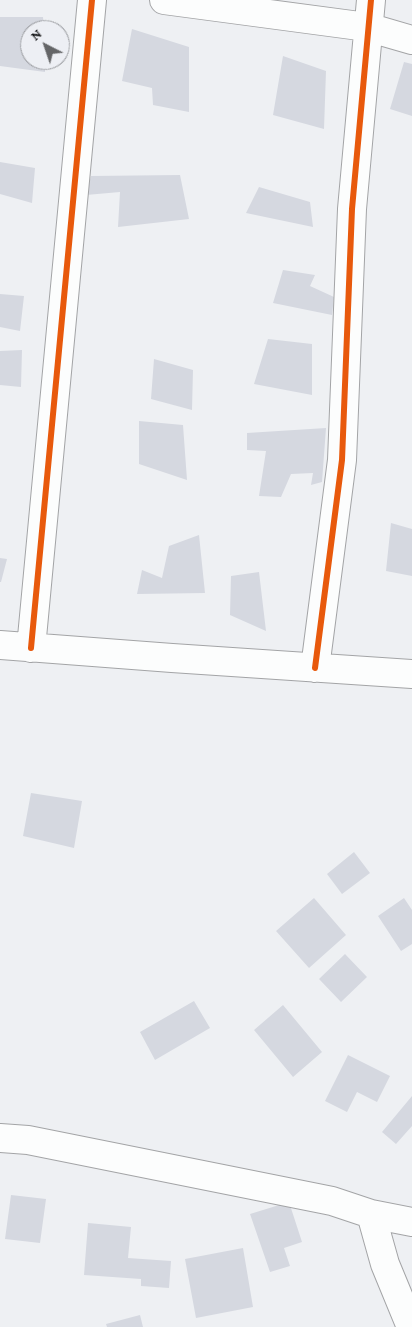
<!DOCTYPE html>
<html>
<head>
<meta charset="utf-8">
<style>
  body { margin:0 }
  #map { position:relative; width:412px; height:1327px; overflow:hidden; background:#eef0f3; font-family:"Crimson Pro",serif }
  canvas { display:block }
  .north { position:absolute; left:20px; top:20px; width:50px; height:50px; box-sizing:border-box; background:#edeff4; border:1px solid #989a9e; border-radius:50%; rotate:319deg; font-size:14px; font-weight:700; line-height:20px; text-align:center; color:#191a1c }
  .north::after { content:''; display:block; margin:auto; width:18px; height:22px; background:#646567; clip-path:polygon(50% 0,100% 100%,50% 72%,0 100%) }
</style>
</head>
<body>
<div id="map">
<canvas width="412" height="1327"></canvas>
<div class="north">N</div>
</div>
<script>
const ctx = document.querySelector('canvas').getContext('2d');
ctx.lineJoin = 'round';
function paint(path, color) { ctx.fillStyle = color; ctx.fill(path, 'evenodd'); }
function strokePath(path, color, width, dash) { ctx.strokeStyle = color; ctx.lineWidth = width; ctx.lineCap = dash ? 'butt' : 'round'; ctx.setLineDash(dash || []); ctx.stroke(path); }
const building = new Path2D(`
  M 0,17 L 43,17 L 44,30 L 30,30 L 30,60 L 45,60 L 45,72 L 0,66 Z
  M 132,29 L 189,47 L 189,112 L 153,105 L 152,88 L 122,81 Z
  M 283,56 L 326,71 L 324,129 L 273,115 Z
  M 404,62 L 412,64 L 412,116 L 390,109 Z
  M 0,162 L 35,168 L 32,203 L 0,194 Z
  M 180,175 L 189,219 L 118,227 L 120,192 L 86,195 L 91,176 Z
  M 259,187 L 310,202 L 313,227 L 246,213 Z
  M 283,270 L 315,275 L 310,286 L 334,297 L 332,315 L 273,303 Z
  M 0,294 L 24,296 L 20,331 L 0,327 Z
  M 268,339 L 312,344 L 312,395 L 254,384 Z
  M 22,350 L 21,387 L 0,385 L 0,351 Z
  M 154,359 L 193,370 L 192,410 L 151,399 Z
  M 139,421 L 183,425 L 187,480 L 139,464 Z
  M 326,428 L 322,482 L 311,485 L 313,473 L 291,474 L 281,497 L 259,496 L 266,451 L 247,450 L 247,433 Z
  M 391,523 L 412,529 L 412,576 L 386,571 Z
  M 199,535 L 205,593 L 137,594 L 142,570 L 162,578 L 169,546 Z
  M 0,558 L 7,559 L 1,582 L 0,582 Z
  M 259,572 L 266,631 L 230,615 L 231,576 Z
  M 31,793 L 82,801 L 74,848 L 23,836 Z
  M 354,852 L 370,873 L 342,894 L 327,874 Z
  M 314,898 L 346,935 L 309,968 L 276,931 Z
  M 404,898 L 412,910 L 412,944 L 401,951 L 378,916 Z
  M 345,954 L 367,977 L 341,1002 L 319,979 Z
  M 194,1001 L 210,1028 L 155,1060 L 140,1032 Z
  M 283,1005 L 322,1052 L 293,1077 L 254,1030 Z
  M 348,1055 L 390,1076 L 377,1102 L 357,1092 L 347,1112 L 325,1101 Z
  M 412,1096 L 412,1126 L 396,1144 L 382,1132 Z
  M 11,1195 L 46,1199 L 40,1243 L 5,1239 Z
  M 289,1202 L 302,1242 L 284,1248 L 290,1266 L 270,1272 L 250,1214 Z
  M 88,1223 L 131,1227 L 128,1258 L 171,1261 L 169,1288 L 141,1286 L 141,1279 L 84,1275 Z
  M 243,1248 L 253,1307 L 196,1318 L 185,1259 Z
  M 140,1315 L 143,1327 L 107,1327 L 106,1324 Z`);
const street = new Path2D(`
  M 164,0 L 367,27 L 412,40
  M 0,645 L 172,658 L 412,674
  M 31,648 L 92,0
  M 315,668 L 342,460 L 352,209 L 371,0
  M 0,1138 L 28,1140 L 332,1201 L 371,1214 L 412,1222
  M 371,1214 L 385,1264 L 411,1327`);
const cycleway = new Path2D(`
  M 31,648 L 92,0
  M 315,668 L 342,460 L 352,209 L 371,0`);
paint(building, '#d5d8e0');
strokePath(street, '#a3a4a6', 30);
strokePath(street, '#fcfdfd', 28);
strokePath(cycleway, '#e8590c', 6);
</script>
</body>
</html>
